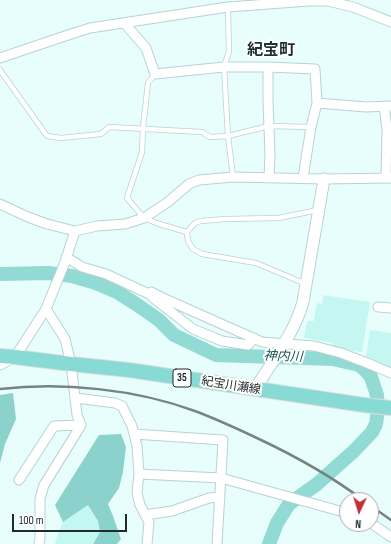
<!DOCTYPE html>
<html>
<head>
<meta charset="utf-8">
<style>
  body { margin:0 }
  #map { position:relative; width:391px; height:544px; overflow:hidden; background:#e8fefc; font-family:"Sofia Sans Condensed",sans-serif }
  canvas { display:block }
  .north { position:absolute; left:339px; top:492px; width:40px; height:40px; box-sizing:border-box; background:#fff; border:1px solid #a6aaaa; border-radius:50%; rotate:184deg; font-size:11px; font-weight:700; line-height:16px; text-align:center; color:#212b2a }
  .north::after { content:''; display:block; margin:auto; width:14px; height:18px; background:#c03037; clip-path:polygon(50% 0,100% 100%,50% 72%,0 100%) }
  .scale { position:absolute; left:12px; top:514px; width:115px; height:18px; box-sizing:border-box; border:2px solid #212b2a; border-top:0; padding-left:5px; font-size:12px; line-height:14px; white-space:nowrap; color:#212b2a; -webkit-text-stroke:3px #fff; paint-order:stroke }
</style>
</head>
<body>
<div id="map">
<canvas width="391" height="544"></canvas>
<div class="north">N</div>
<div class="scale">100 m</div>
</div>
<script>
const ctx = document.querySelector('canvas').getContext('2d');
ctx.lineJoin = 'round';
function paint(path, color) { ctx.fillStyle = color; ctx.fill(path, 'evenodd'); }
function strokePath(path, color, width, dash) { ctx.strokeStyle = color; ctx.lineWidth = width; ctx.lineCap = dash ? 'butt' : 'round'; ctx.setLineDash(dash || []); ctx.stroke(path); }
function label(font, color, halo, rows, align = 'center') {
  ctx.font = font + ' "Sofia Sans Condensed","Noto Sans JP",sans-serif'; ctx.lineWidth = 4; ctx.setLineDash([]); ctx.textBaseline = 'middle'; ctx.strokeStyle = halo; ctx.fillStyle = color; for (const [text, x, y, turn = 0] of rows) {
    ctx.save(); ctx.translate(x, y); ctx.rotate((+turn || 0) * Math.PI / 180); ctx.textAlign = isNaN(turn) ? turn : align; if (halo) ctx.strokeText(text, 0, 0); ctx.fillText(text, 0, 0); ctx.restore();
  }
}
const green = new Path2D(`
  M 323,295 L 370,302 L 362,352 L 332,348 L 333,343 L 304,338 L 307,321 L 314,321 L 317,303 L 322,304 Z
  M 370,330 L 391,333 L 391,373 L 365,362 Z
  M 88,505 L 98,521 L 100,532 L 92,544 L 55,544 L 57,536 L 63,522 Z`);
const forest = new Path2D(`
  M 13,393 L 16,419 L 5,444 L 0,463 L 0,395 Z
  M 121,434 L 126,447 L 123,472 L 119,488 L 108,504 L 113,516 L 121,539 L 117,544 L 93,544 L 100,532 L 98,521 L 88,505 L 63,522 L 55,505 L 99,435 Z`);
const river = new Path2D(`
  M 0,274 L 48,273 L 72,276 L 96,283 L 117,292 L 136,304 L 159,320 L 174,335 L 216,355 L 333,359 L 359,365 L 366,371 L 371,377 L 377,395 L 378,410 L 376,424 L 372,432 L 354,451 L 317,484 L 289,504 L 277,523 L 269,544`);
const service = new Path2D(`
  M 228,7 L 229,51 L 224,67 L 228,136 L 233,177
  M 0,70 L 47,136 L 61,138 L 101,134 L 109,127 L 202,132 L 210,137 L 228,136 L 269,126 L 311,127
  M 155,74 L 148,83 L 143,128 L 142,152 L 127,198 L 144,218 L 159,224 L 187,232 L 188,241 L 193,249 L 202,254 L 256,263 L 306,284
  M 187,232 L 195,223 L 201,221 L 225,219 L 279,218 L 318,210`);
const minor = new Path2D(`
  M 125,24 L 146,48 L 155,74 L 224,67 L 268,67 L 315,69 L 317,103 L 311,127 L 303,178
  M 0,58 L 65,36 L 90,28 L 228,7 L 309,1 L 328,1 L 353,7 L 391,22
  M 268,67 L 268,101 L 270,155 L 269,177
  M 317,103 L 366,107 L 391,106
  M 384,106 L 387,129 L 386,178
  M 0,204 L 28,217 L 47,224 L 75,231 L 97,226 L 125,224 L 144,218 L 168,202 L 189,184 L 199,180 L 233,177 L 324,179 L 391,178
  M 66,257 L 82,267 L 106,274 L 149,294 L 151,292 L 163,298 L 262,342 L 314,346 L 341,353 L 367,363 L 391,373
  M 152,297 L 193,329 L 222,341 L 248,345 L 254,338
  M 378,307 L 391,308
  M 0,365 L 15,357 L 46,309 L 65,262 L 75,231
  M 76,398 L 115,403 L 122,406 L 132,426 L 137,446 L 139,474 L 137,493 L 140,505 L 149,522 L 147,544
  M 134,434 L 223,440 L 217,544
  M 139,474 L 221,478 L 347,513
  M 19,480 L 54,426 L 81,425
  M 145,515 L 172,511 L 209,498 L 220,497
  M 371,523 L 391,537
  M 39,544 L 40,539 L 40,499 L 44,485 L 80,427 L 81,425 L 77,415 L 71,364 L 65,339 L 46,309`);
const tertiary = new Path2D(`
  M 255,389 C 272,362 295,332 303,302 L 324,179`);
const primary = new Path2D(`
  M 0,356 L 15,357 L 71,364 L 129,370 L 364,405 L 391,408`);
const rail = new Path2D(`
  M 0,389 C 63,382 135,389 195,411 C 216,419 238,429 259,439 C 295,456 331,476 363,500
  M 371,506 L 391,520`);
const shields = [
  [182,378,18]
];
const shieldNames = [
  ["35",182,378]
];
const streetNames = [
  ["紀宝川瀬線",231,386,9]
];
const waterNames = [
  ["神内川",283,357,2]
];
const districtNames = [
  ["紀宝町",271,51]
];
paint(green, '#c4f7f2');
paint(forest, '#8bd2cc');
strokePath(river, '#92dad4', 14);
strokePath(service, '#b7d3d0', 6);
strokePath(minor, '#b7d3d0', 11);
strokePath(tertiary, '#b7d3d0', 13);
strokePath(primary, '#dbdddd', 16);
strokePath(service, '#fff', 4.5);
strokePath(minor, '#fff', 9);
strokePath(tertiary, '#fff', 11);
strokePath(primary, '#88dad5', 14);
strokePath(rail, '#768584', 2.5);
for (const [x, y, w] of shields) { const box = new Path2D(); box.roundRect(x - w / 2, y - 9, w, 18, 3); ctx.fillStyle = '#fff'; ctx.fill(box); strokePath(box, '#212b2a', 1); }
label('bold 11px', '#212b2a', null, shieldNames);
label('12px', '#212b2a', '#fff', streetNames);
label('italic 13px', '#1b5753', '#fff', waterNames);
label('bold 16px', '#1c3331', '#fff', districtNames);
</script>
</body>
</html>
